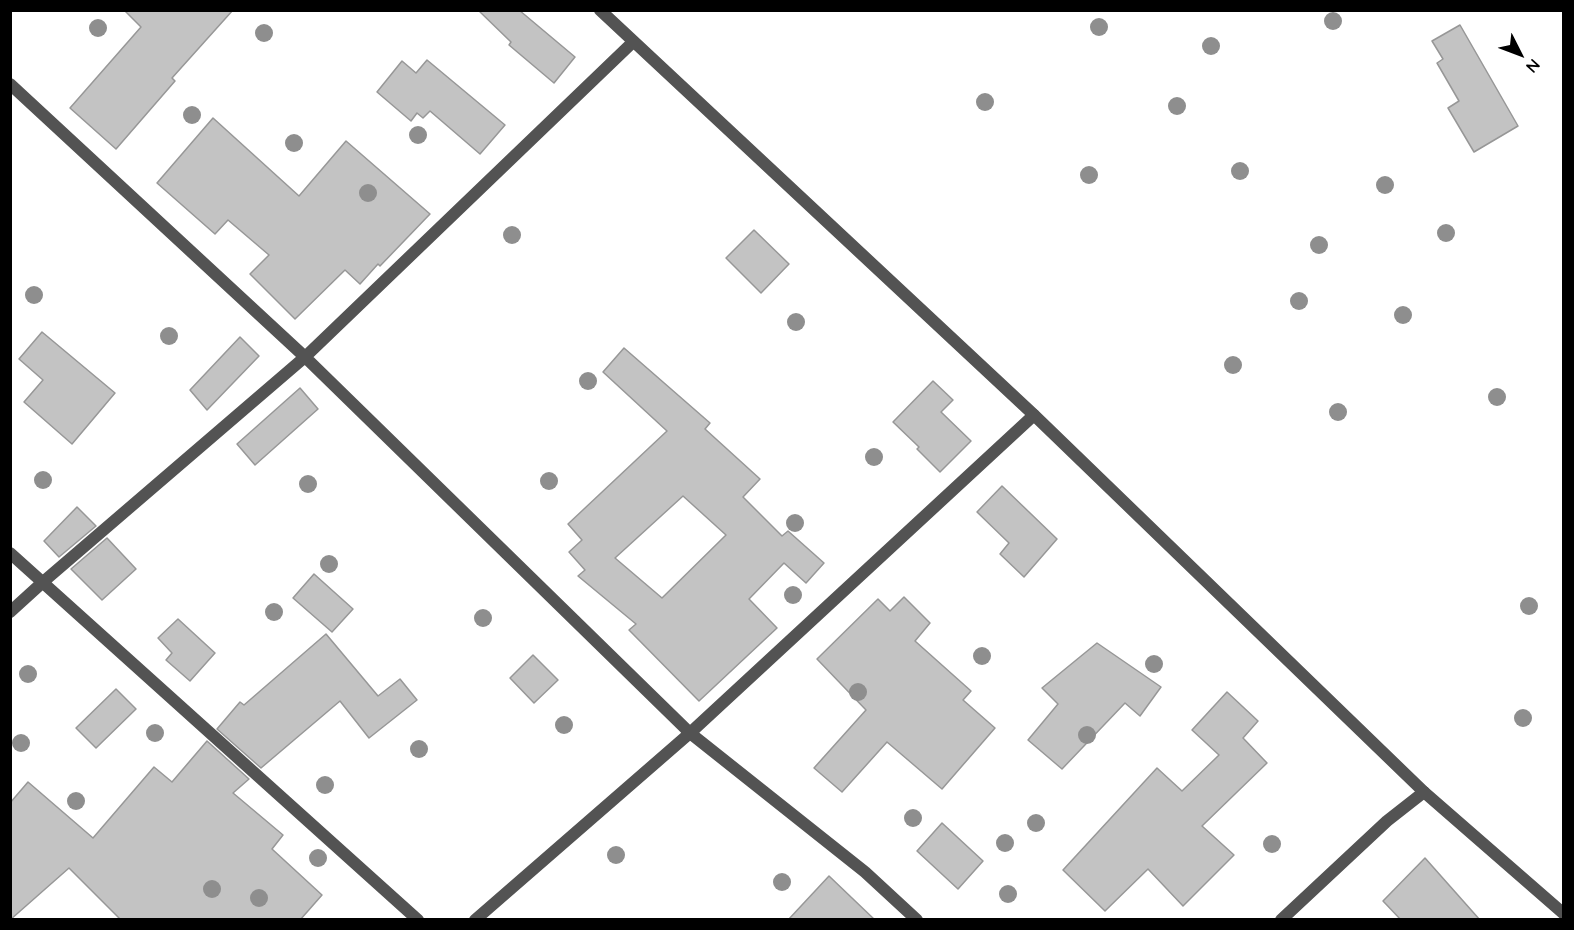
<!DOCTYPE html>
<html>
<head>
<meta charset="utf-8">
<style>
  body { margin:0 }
  #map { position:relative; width:1574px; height:930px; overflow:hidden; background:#fff; font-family:Quicksand,sans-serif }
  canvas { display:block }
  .frame { position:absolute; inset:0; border:12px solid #000; pointer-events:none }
  .north { position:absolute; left:1490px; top:24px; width:60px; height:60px; -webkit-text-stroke:4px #fff; paint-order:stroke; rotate:132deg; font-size:16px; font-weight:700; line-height:24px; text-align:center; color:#000 }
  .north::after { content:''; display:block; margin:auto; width:21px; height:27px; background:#000; clip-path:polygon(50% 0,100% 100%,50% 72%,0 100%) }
</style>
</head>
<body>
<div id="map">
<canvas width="1574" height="930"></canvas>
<div class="frame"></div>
<div class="north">N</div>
</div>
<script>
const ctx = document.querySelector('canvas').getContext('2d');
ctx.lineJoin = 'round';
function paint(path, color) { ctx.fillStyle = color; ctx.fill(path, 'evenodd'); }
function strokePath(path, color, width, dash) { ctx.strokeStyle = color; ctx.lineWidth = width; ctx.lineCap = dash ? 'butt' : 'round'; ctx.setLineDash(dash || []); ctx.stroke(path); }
const building = new Path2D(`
  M 124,10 L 233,10 L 172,78 L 175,81 L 116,149 L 70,108 L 141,27 Z
  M 478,10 L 519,10 L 575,57 L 554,83 L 509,45 L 511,42 Z
  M 1460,25 L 1518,126 L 1474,152 L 1448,108 L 1459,101 L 1437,63 L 1443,59 L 1432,41 Z
  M 427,60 L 505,125 L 480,154 L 430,111 L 423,118 L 417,113 L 411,121 L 377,92 L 402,61 L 416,73 Z
  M 213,118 L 299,196 L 346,141 L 430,214 L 380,266 L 378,264 L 360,284 L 345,270 L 295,319 L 250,274 L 269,255 L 228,220 L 215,234 L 157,183 Z
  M 754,230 L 789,264 L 761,293 L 726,258 Z
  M 42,332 L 115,393 L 72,444 L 24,402 L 43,380 L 19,359 Z
  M 240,337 L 259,356 L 207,410 L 190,390 Z
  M 624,348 L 710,423 L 705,429 L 760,479 L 743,497 L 782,536 L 788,531 L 824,563 L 806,583 L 784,563 L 749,599 L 777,628 L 699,701 L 629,630 L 636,624 L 578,576 L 585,570 L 569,552 L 582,540 L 568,524 L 667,431 L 603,372 ZM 683,496 L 726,535 L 662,598 L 615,558 Z
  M 933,381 L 953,400 L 941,412 L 971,441 L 940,472 L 917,449 L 919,447 L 893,422 Z
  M 300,388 L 318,409 L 255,465 L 237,444 Z
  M 1002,486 L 1057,539 L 1024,577 L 1000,554 L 1009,543 L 977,512 Z
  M 77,507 L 96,526 L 59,557 L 44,541 Z
  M 107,538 L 136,569 L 102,600 L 71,569 Z
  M 314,574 L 353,609 L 332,632 L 293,598 Z
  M 904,597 L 930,623 L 915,641 L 971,691 L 963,700 L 995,728 L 942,789 L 887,742 L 842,792 L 814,768 L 866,710 L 817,659 L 878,599 L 890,611 Z
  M 178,619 L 215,653 L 190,681 L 166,660 L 172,653 L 158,638 Z
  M 326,634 L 378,696 L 400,679 L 417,700 L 369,738 L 340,701 L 261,768 L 217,729 L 240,702 L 244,705 Z
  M 1097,643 L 1161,687 L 1140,716 L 1125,703 L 1062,769 L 1028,740 L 1058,704 L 1042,688 Z
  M 533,655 L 558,680 L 534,703 L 510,678 Z
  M 116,689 L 136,709 L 96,748 L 76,728 Z
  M 1227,692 L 1258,721 L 1243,738 L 1267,763 L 1202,826 L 1234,855 L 1183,906 L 1148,869 L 1105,911 L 1063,870 L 1157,768 L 1182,791 L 1219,755 L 1192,730 Z
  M 207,741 L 249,779 L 233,793 L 283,835 L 272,849 L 322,895 L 300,920 L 121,920 L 69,868 L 10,920 L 10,803 L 28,782 L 93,838 L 154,767 L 172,782 Z
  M 942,823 L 983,861 L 958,889 L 917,851 Z
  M 1425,858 L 1480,920 L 1401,920 L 1383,901 Z
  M 829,876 L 875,920 L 788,920 Z`);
const minor = new Path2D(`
  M 10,84 L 305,357 L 690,733 L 865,872 L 917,920
  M 10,553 L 418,920
  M 10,612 L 43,582 L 305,357 L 633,42
  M 475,920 L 690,733 L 1034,415
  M 1281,920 L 1387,821 L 1424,792`);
const tertiary = new Path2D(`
  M 600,10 L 1034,415 L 1424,792 L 1564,914`);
const trees = [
  [1333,21],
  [1099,27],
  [98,28],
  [264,33],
  [1211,46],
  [985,102],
  [1177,106],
  [192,115],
  [418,135],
  [294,143],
  [1240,171],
  [1089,175],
  [1385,185],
  [368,193],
  [1446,233],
  [512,235],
  [1319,245],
  [34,295],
  [1299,301],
  [1403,315],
  [796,322],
  [169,336],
  [1233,365],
  [588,381],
  [1497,397],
  [1338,412],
  [874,457],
  [43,480],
  [549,481],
  [308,484],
  [795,523],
  [329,564],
  [793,595],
  [1529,606],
  [274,612],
  [483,618],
  [982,656],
  [1154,664],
  [28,674],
  [858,692],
  [1523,718],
  [564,725],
  [155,733],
  [1087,735],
  [21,743],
  [419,749],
  [325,785],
  [76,801],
  [913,818],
  [1036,823],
  [1005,843],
  [1272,844],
  [616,855],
  [318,858],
  [782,882],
  [212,889],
  [1008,894],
  [259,898]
];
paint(building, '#c3c3c3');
strokePath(building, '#979797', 1.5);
strokePath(minor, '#535353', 12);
strokePath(tertiary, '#535353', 12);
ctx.fillStyle = '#8e8e8e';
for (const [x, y] of trees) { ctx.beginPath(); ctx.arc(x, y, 9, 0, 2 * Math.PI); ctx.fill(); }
</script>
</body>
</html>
